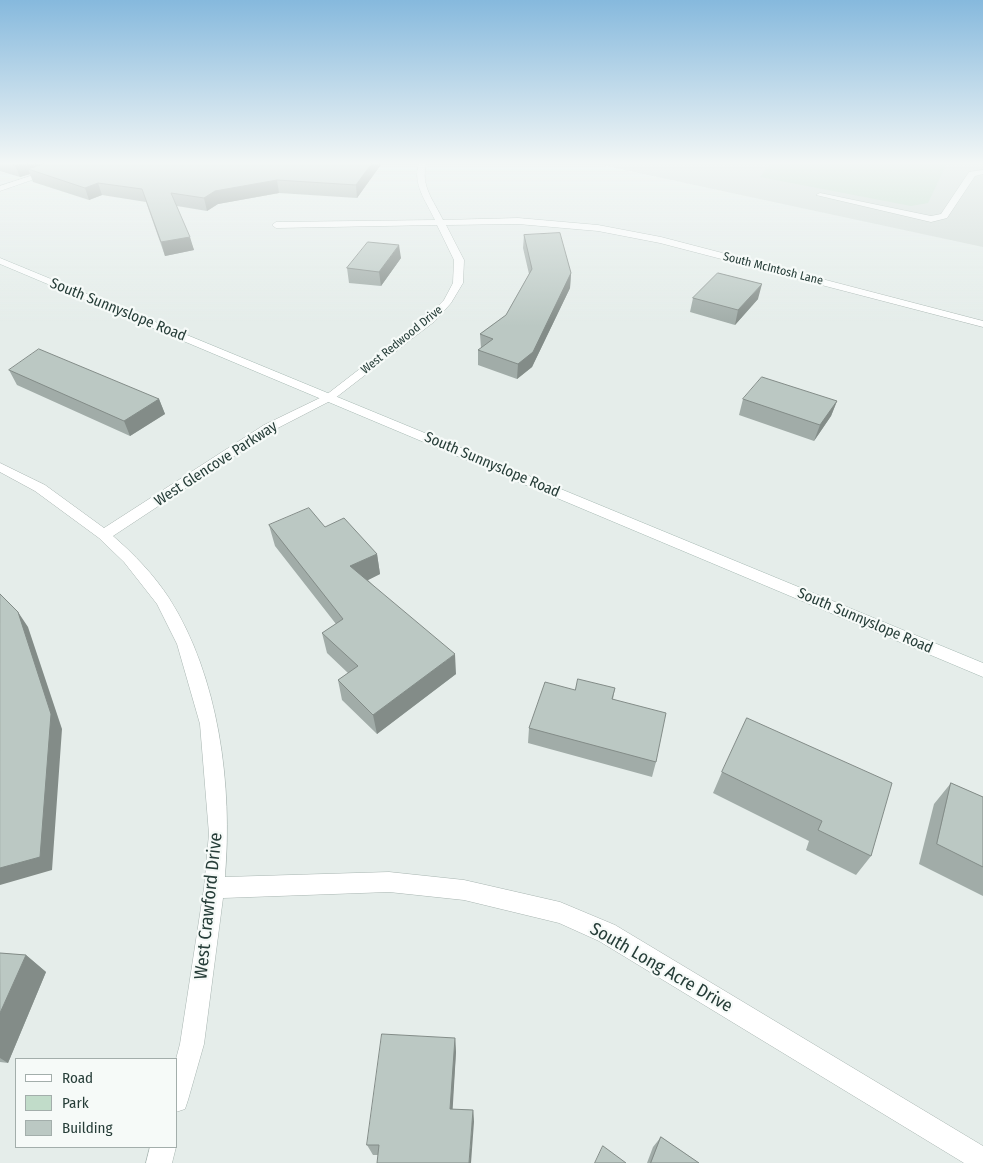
<!DOCTYPE html>
<html>
<head>
<meta charset="utf-8">
<style>
  body { margin:0 }
  #map { position:relative; width:983px; height:1163px; overflow:hidden; background:#e5edea; font-family:"Fira Sans Condensed",sans-serif }
  canvas { display:block }
  .legend { position:absolute; left:15px; top:1058px; width:162px; height:90px; box-sizing:border-box; background:#f6faf8; border:1px solid #a3aeab; margin:0; padding:6px 9px; list-style:none; font-size:15px; color:#263d38 }
  .legend li { display:flex; align-items:center; gap:10px; height:25px }
  .legend b { width:25px; border:1px solid #a3aeab }
</style>
</head>
<body>
<div id="map">
<canvas width="983" height="1163"></canvas>
<ul class="legend">
<li><b style="height:6px;background:#fff"></b>Road</li>
<li><b style="height:14px;background:#c1dcc9"></b>Park</li>
<li><b style="height:14px;background:#bbc8c3"></b>Building</li>
</ul>
</div>
<script>
const ctx = document.querySelector('canvas').getContext('2d');
ctx.lineJoin = 'round';
function paint(path, color) { ctx.fillStyle = color; ctx.fill(path, 'evenodd'); }
function strokePath(path, color, width, dash) { ctx.strokeStyle = color; ctx.lineWidth = width; ctx.lineCap = dash ? 'butt' : 'round'; ctx.setLineDash(dash || []); ctx.stroke(path); }
function label(font, color, halo, rows, align = 'center') {
  ctx.font = font + ' "Fira Sans Condensed",sans-serif'; ctx.lineWidth = 4.5; ctx.setLineDash([]); ctx.textBaseline = 'middle'; ctx.strokeStyle = halo; ctx.fillStyle = color; for (const [text, x, y, turn = 0] of rows) {
    ctx.save(); ctx.translate(x, y); ctx.rotate((+turn || 0) * Math.PI / 180); ctx.textAlign = isNaN(turn) ? turn : align; if (halo) ctx.strokeText(text, 0, 0); ctx.fillText(text, 0, 0); ctx.restore();
  }
}
const built = new Path2D(`
  M 592,163 L 983,163 L 983,247 Z`);
const green = new Path2D(`
  M 771,163 L 947,163 L 928,203 L 911,206 L 760,177 Z`);
const lane = new Path2D(`
  M 983,170 L 983,174 L 975,176 L 947,218 L 931,222 L 816,195 L 820,193 L 931,216 L 941,214 L 969,172 Z`);
const street = new Path2D(`
  M 70,163 L 81,163 L 0,191 L 0,186 Z
  M 419,163 L 427,163 C 419,184 434,201 443,220 L 518,218 L 598,225 L 661,237 L 983,321 L 983,327 L 660,243 L 598,231 L 518,224 L 446,225 L 464,260 L 463,283 L 451,303 L 435,321 L 334,399 L 272,431 L 113,536 C 134,554 154,575 169,598 C 219,676 233,787 225,877 L 389,872 L 464,880 L 560,902 L 615,925 L 983,1146 L 983,1163 L 964,1163 L 599,941 L 559,923 L 464,900 L 389,892 L 223,898 L 204,1044 L 188,1100 L 185,1109 L 176,1112 L 176,1059 L 180,1044 L 204,888 L 209,834 L 200,724 L 177,644 L 157,604 L 124,562 L 99,538 L 35,491 L 0,472 L 0,463 L 45,485 L 104,528 L 264,425 L 326,395 L 427,317 L 444,300 L 453,283 L 454,260 L 437,225 L 276,228 L 272,225 L 276,222 L 435,220 C 426,201 412,184 419,163 Z
  M 150,1147 L 176,1147 L 172,1163 L 146,1163 Z`);
const secondary = new Path2D(`
  M 0,258 L 983,663 L 983,677 L 0,264 Z`);
const wall = new Path2D(`
  M 0,163 L 382,163 L 357,198 L 279,193 L 218,204 L 207,211 L 177,206 L 194,250 L 165,256 L 146,202 L 102,195 L 89,200 L 33,182 L 30,174 L 20,177 L 0,171 Z
  M 524,235 L 571,273 L 570,288 L 532,367 L 517,379 L 478,365 L 478,350 L 481,348 L 480,334 L 506,315 L 529,274 L 523,248 Z
  M 401,258 L 381,286 L 349,283 L 347,268 Z
  M 693,298 L 758,299 L 735,325 L 690,312 Z
  M 9,370 L 159,399 L 165,414 L 130,436 L 17,385 Z
  M 743,399 L 837,401 L 831,416 L 814,441 L 739,415 Z
  M 269,525 L 325,527 L 377,554 L 380,574 L 368,580 L 456,674 L 377,734 L 342,700 L 338,680 L 348,673 L 327,653 L 322,633 L 336,624 L 275,546 Z
  M 615,688 L 613,699 L 656,762 L 652,777 L 528,743 L 529,728 L 575,690 Z
  M 747,718 L 871,856 L 856,875 L 806,850 L 809,841 L 713,793 L 722,772 Z
  M 951,783 L 983,797 L 983,896 L 919,864 L 934,804 Z
  M 0,953 L 26,955 L 46,972 L 8,1063 L 0,1062 Z
  M 455,1038 L 456,1052 L 452,1109 L 473,1110 L 474,1122 L 378,1155 L 373,1155 L 367,1145 Z
  M 661,1137 L 699,1163 L 647,1163 L 653,1147 Z`);
const shadedWall = new Path2D(`
  M 23,163 L 65,163 L 28,169 L 30,174 L 20,177 L 15,165 Z
  M 372,163 L 382,163 L 357,198 L 356,185 Z
  M 277,180 L 279,193 L 218,204 L 207,211 L 204,198 L 215,191 Z
  M 98,183 L 102,195 L 89,200 L 85,188 Z
  M 190,237 L 194,250 L 165,256 L 161,242 Z
  M 399,245 L 401,258 L 381,286 L 379,272 Z
  M 571,273 L 570,288 L 532,367 L 517,379 L 518,364 Z
  M 762,284 L 758,299 L 735,325 L 738,310 Z
  M 159,399 L 165,414 L 130,436 L 124,421 Z
  M 837,401 L 831,416 L 814,441 L 820,425 Z
  M 377,554 L 380,574 L 354,587 L 350,566 Z
  M 18,612 L 28,627 L 62,729 L 52,870 L 0,885 L 0,868 Z
  M 455,654 L 456,674 L 377,734 L 373,715 Z
  M 26,955 L 46,972 L 8,1063 L 0,1058 L 0,1013 Z
  M 455,1038 L 456,1052 L 452,1120 L 450,1109 Z
  M 473,1110 L 474,1122 L 471,1163 L 469,1163 Z`);
const building = new Path2D(`
  M 8,163 L 23,163 L 15,165 Z
  M 47,163 L 372,163 L 356,185 L 277,180 L 215,191 L 204,198 L 171,193 L 190,237 L 161,242 L 142,189 L 98,183 L 85,188 L 28,169 Z
  M 560,233 L 571,273 L 533,352 L 518,364 L 478,350 L 493,339 L 480,334 L 506,315 L 532,269 L 524,235 Z
  M 368,242 L 399,245 L 379,272 L 347,268 Z
  M 718,273 L 762,284 L 738,310 L 693,298 Z
  M 39,349 L 159,399 L 124,421 L 9,370 Z
  M 762,377 L 837,401 L 820,425 L 743,399 Z
  M 309,508 L 325,527 L 344,518 L 377,554 L 350,566 L 455,654 L 373,715 L 338,680 L 358,666 L 322,633 L 343,619 L 269,525 Z
  M 0,594 L 18,612 L 51,714 L 40,857 L 0,868 Z
  M 578,679 L 615,688 L 612,699 L 666,713 L 656,762 L 529,728 L 545,682 L 575,690 Z
  M 747,718 L 892,783 L 871,856 L 818,830 L 822,821 L 722,772 Z
  M 951,783 L 983,797 L 983,867 L 937,844 Z
  M 0,953 L 26,955 L 0,1013 Z
  M 382,1034 L 455,1038 L 450,1109 L 473,1110 L 469,1163 L 377,1163 L 379,1145 L 367,1145 Z
  M 661,1137 L 699,1163 L 651,1163 Z
  M 603,1146 L 626,1163 L 595,1163 Z`);
const farStreetnames = [
  ["South McIntosh Lane",773,269,14],
  ["West Redwood Drive",402,340,-39]
];
const streetNames = [
  ["South Sunnyslope Road",118,310,22],
  ["West Glencove Parkway",216,464,-33],
  ["South Sunnyslope Road",492,465,23],
  ["South Sunnyslope Road",865,621,23]
];
const nearStreetnames = [
  ["West Crawford Drive",209,906,-84],
  ["South Long Acre Drive",661,968,30]
];
paint(built, '#d4ddd9');
paint(green, '#c1dcc9');
strokePath(lane, '#a8b5b1', 1);
strokePath(street, '#a8b5b1', 1);
strokePath(secondary, '#a5b8b2', 1);
paint(lane, '#fff');
paint(street, '#fff');
paint(secondary, '#fff');
paint(wall, '#a1aca8');
paint(shadedWall, '#838c88');
paint(building, '#bbc8c3');
strokePath(building, '#838c88', 1);
const sky = ctx.createLinearGradient(0, 0, 0, 326);
sky.addColorStop(0, '#86b9dd');
sky.addColorStop(0.5, '#f3f7f6');
sky.addColorStop(1, '#f3f7f600');
ctx.fillStyle = sky;
ctx.fillRect(0, 0, 983, 326);
label('12px', '#263d38', '#f6faf8', farStreetnames);
label('15px', '#263d38', '#f6faf8', streetNames);
label('18px', '#263d38', '#f6faf8', nearStreetnames);
</script>
</body>
</html>
